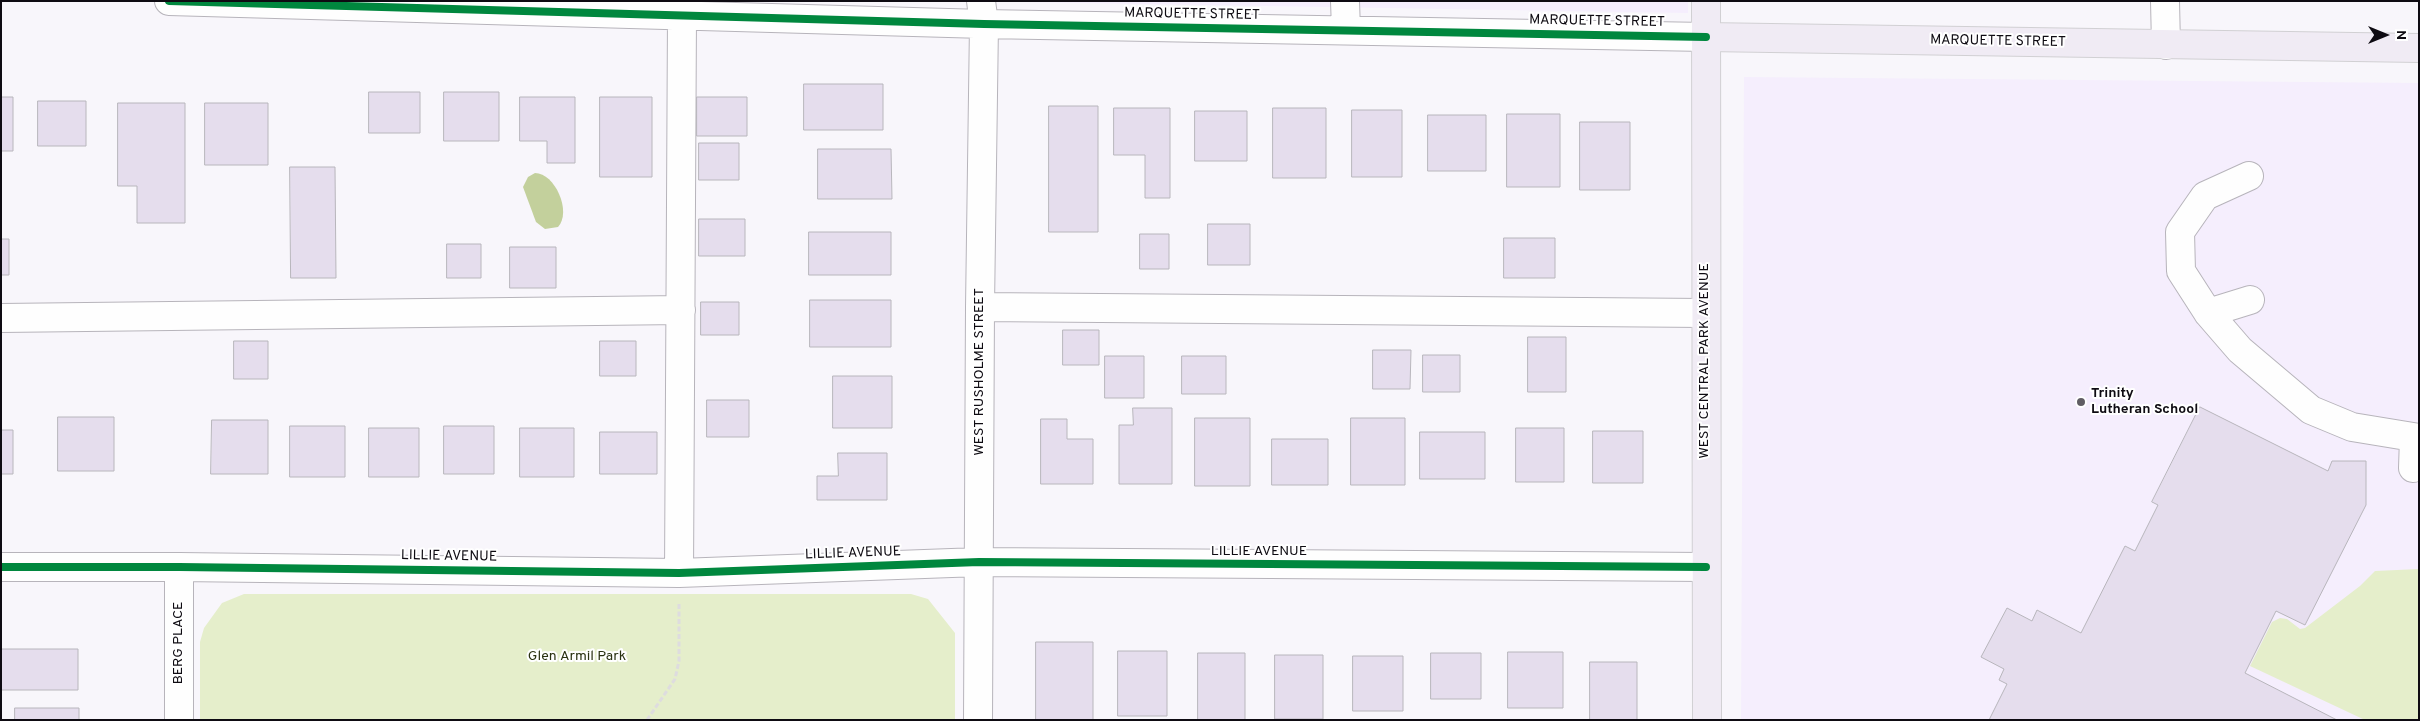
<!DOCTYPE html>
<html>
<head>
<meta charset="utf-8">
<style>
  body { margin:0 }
  #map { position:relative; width:2420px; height:721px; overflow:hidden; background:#f8f6fb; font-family:Overpass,sans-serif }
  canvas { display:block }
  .frame { position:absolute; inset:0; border:2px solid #0e0b12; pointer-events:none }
  .north { position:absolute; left:2360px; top:10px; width:50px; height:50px; -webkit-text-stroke:4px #fff; paint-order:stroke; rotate:90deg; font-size:14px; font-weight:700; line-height:20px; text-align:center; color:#0e0b12 }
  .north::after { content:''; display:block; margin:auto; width:18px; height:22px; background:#0e0b12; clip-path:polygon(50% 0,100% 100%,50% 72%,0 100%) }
</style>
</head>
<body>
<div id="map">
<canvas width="2420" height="721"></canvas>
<div class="frame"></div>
<div class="north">N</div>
</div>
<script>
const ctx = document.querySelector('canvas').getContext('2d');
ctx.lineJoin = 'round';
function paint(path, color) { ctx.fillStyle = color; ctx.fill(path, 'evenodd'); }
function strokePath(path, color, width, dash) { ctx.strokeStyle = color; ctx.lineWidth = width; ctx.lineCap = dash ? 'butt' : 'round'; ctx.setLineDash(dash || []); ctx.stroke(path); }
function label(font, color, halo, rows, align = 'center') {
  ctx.font = font + ' Overpass,sans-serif'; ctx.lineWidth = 4; ctx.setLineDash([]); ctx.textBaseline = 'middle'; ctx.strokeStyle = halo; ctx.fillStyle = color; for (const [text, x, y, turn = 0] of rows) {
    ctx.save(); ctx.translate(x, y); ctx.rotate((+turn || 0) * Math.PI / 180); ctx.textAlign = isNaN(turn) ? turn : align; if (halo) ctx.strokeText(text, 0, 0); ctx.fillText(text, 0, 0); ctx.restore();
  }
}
const built = new Path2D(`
  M 963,1 L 1688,1 L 1688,13 Z
  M 1744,77 L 2419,83 L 2419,720 L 1741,720 Z`);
const green = new Path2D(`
  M 2419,569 L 2419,720 L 2365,720 L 2250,666 L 2272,622 L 2280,618 L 2287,619 L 2300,629 L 2305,628 L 2360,586 L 2375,571 Z
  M 244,594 L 911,594 L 928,599 L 955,633 L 955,720 L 200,720 L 200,642 L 204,628 L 222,603 Z`);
const water = new Path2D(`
  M 535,173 C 555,173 572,212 558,227 L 545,229 L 536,222 L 523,187 L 528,177 Z`);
const building = new Path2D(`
  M 804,84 L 883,84 L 883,130 L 804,130 Z
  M 369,92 L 420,92 L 420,133 L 369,133 Z
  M 444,92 L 499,92 L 499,141 L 444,141 Z
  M 1,97 L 13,97 L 13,151 L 1,151 Z
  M 520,97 L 575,97 L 575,163 L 547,163 L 547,141 L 520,141 Z
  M 600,97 L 652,97 L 652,177 L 600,177 Z
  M 697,97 L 747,97 L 747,136 L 697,136 Z
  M 38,101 L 86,101 L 86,146 L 38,146 Z
  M 118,103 L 185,103 L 185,223 L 137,223 L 137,186 L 118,186 Z
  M 205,103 L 268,103 L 268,165 L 205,165 Z
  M 1049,106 L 1098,106 L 1098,232 L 1049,232 Z
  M 1114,108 L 1170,108 L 1170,198 L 1145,198 L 1145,155 L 1114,155 Z
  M 1273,108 L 1326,108 L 1326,178 L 1273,178 Z
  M 1352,110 L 1402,110 L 1402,177 L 1352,177 Z
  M 1195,111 L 1247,111 L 1247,161 L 1195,161 Z
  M 1507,114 L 1560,114 L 1560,187 L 1507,187 Z
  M 1428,115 L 1486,115 L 1486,171 L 1428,171 Z
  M 1580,122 L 1630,122 L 1630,190 L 1580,190 Z
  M 699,143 L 739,143 L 739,180 L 699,180 Z
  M 818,149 L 891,149 L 892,199 L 818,199 Z
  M 290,167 L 335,167 L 336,278 L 291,278 Z
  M 699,219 L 745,219 L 745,256 L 699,256 Z
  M 1208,224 L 1250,224 L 1250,265 L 1208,265 Z
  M 809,232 L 891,232 L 891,275 L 809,275 Z
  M 1140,234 L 1169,234 L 1169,269 L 1140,269 Z
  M 1504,238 L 1555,238 L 1555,278 L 1504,278 Z
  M 1,239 L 9,239 L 9,275 L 1,275 Z
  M 447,244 L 481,244 L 481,278 L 447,278 Z
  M 510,247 L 556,247 L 556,288 L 510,288 Z
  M 810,300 L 891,300 L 891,347 L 810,347 Z
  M 701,302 L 739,302 L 739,335 L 701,335 Z
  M 1063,330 L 1099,330 L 1099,365 L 1063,365 Z
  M 1528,337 L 1566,337 L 1566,392 L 1528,392 Z
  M 234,341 L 268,341 L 268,379 L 234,379 Z
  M 600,341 L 636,341 L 636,376 L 600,376 Z
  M 1373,350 L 1411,350 L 1410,389 L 1373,389 Z
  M 1423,355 L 1460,355 L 1460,392 L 1423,392 Z
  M 1105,356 L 1144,356 L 1144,398 L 1105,398 Z
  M 1182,356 L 1226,356 L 1226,394 L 1182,394 Z
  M 833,376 L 892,376 L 892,428 L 833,428 Z
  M 707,400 L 749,400 L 749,437 L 707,437 Z
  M 2200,407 L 2328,471 L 2332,461 L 2366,461 L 2366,505 L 2305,625 L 2276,611 L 2245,673 L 2337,720 L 1989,720 L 2007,684 L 1999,680 L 2004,669 L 1981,657 L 2007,608 L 2032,621 L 2037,610 L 2081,633 L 2125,546 L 2135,551 L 2158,505 L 2152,502 Z
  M 1133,408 L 1172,408 L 1172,484 L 1119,484 L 1119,425 L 1133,425 Z
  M 58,417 L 114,417 L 114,471 L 58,471 Z
  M 1195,418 L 1250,418 L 1250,486 L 1195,486 Z
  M 1351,418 L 1405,418 L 1405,485 L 1351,485 Z
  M 1041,419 L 1067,419 L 1067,439 L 1093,439 L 1093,484 L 1041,484 Z
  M 212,420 L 268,420 L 268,474 L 211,474 Z
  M 290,426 L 345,426 L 345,477 L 290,477 Z
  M 444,426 L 494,426 L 494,474 L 444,474 Z
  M 369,428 L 419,428 L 419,477 L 369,477 Z
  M 520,428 L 574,428 L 574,477 L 520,477 Z
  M 1516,428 L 1564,428 L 1564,482 L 1516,482 Z
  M 1,430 L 13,430 L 13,474 L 1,474 Z
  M 1593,431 L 1643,431 L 1643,483 L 1593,483 Z
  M 600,432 L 657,432 L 657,474 L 600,474 Z
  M 1420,432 L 1485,432 L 1485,479 L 1420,479 Z
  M 1272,439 L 1328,439 L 1328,485 L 1272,485 Z
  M 838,453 L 887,453 L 887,500 L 817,500 L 817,476 L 838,476 Z
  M 1036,642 L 1093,642 L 1093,720 L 1036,720 Z
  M 1,649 L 78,649 L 78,690 L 1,690 Z
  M 1118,651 L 1167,651 L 1167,716 L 1118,716 Z
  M 1508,652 L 1563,652 L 1563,708 L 1508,708 Z
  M 1198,653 L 1245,653 L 1245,720 L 1198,720 Z
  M 1431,653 L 1481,653 L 1481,699 L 1431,699 Z
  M 1275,655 L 1323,655 L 1323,719 L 1275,719 Z
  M 1353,656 L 1403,656 L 1403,711 L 1353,711 Z
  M 1590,662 L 1637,662 L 1637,720 L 1590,720 Z
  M 15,708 L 79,708 L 79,720 L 15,720 Z`);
const path = new Path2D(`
  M 647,720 L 675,679 L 679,661 L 679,603`);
const minor = new Path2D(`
  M 169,1 L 984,24 L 1706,37
  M 1345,1 L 1346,30
  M 2165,1 L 2166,45
  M 2249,176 L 2205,196 L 2180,232 L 2181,271 L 2208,313 L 2240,350 L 2311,410 L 2352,427 L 2419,438
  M 980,307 L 1704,313
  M 2208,313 L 2250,300
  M 1,318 L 681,310
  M 2413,468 L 2414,438
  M 1,567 L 179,567 L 679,573 L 979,562 L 1706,567
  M 179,567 L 179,720
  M 679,573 L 682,16
  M 978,720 L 980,307 L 984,24 L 981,1`);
const major = new Path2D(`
  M 1706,1 L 1707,720
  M 1706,37 L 2419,48`);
const cycleway = new Path2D(`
  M 169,1 L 984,24 L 1706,37
  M 1,567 L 179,567 L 679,573 L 979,562 L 1706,567`);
const markers = [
  [2081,402,5,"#605d64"]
];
const streetNames = [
  ["MARQUETTE STREET",1192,15,1],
  ["MARQUETTE STREET",1597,22,1],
  ["MARQUETTE STREET",1998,42,1],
  ["WEST CENTRAL PARK AVENUE",1705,361,-90],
  ["WEST RUSHOLME STREET",980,372,-90],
  ["LILLIE AVENUE",1259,552],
  ["LILLIE AVENUE",853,554,-2],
  ["LILLIE AVENUE",449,557,1],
  ["BERG PLACE",179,643,-90]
];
const poiNames = [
  ["Trinity",2091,394],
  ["Lutheran School",2091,410]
];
const parkNames = [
  ["Glen Armil Park",577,657]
];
paint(built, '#f5eefd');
paint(green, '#e5eecb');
paint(water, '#c3d09c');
paint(building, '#e5dded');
strokePath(building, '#b8b6bc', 1);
strokePath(minor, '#b7b4bb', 30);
strokePath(major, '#d1d0d3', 30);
strokePath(path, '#dedcdf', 3, [5, 2.5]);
strokePath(minor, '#fefefe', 28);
strokePath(major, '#f0ebf4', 28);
strokePath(cycleway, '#00873e', 8);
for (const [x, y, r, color] of markers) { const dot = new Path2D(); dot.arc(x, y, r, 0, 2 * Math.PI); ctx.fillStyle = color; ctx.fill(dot); strokePath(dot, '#fff', 2); }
label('14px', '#0e0b12', '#fff', streetNames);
label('bold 14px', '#0e0b12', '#fff', poiNames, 'left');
label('14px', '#293110', '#fff', parkNames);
</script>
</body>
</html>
